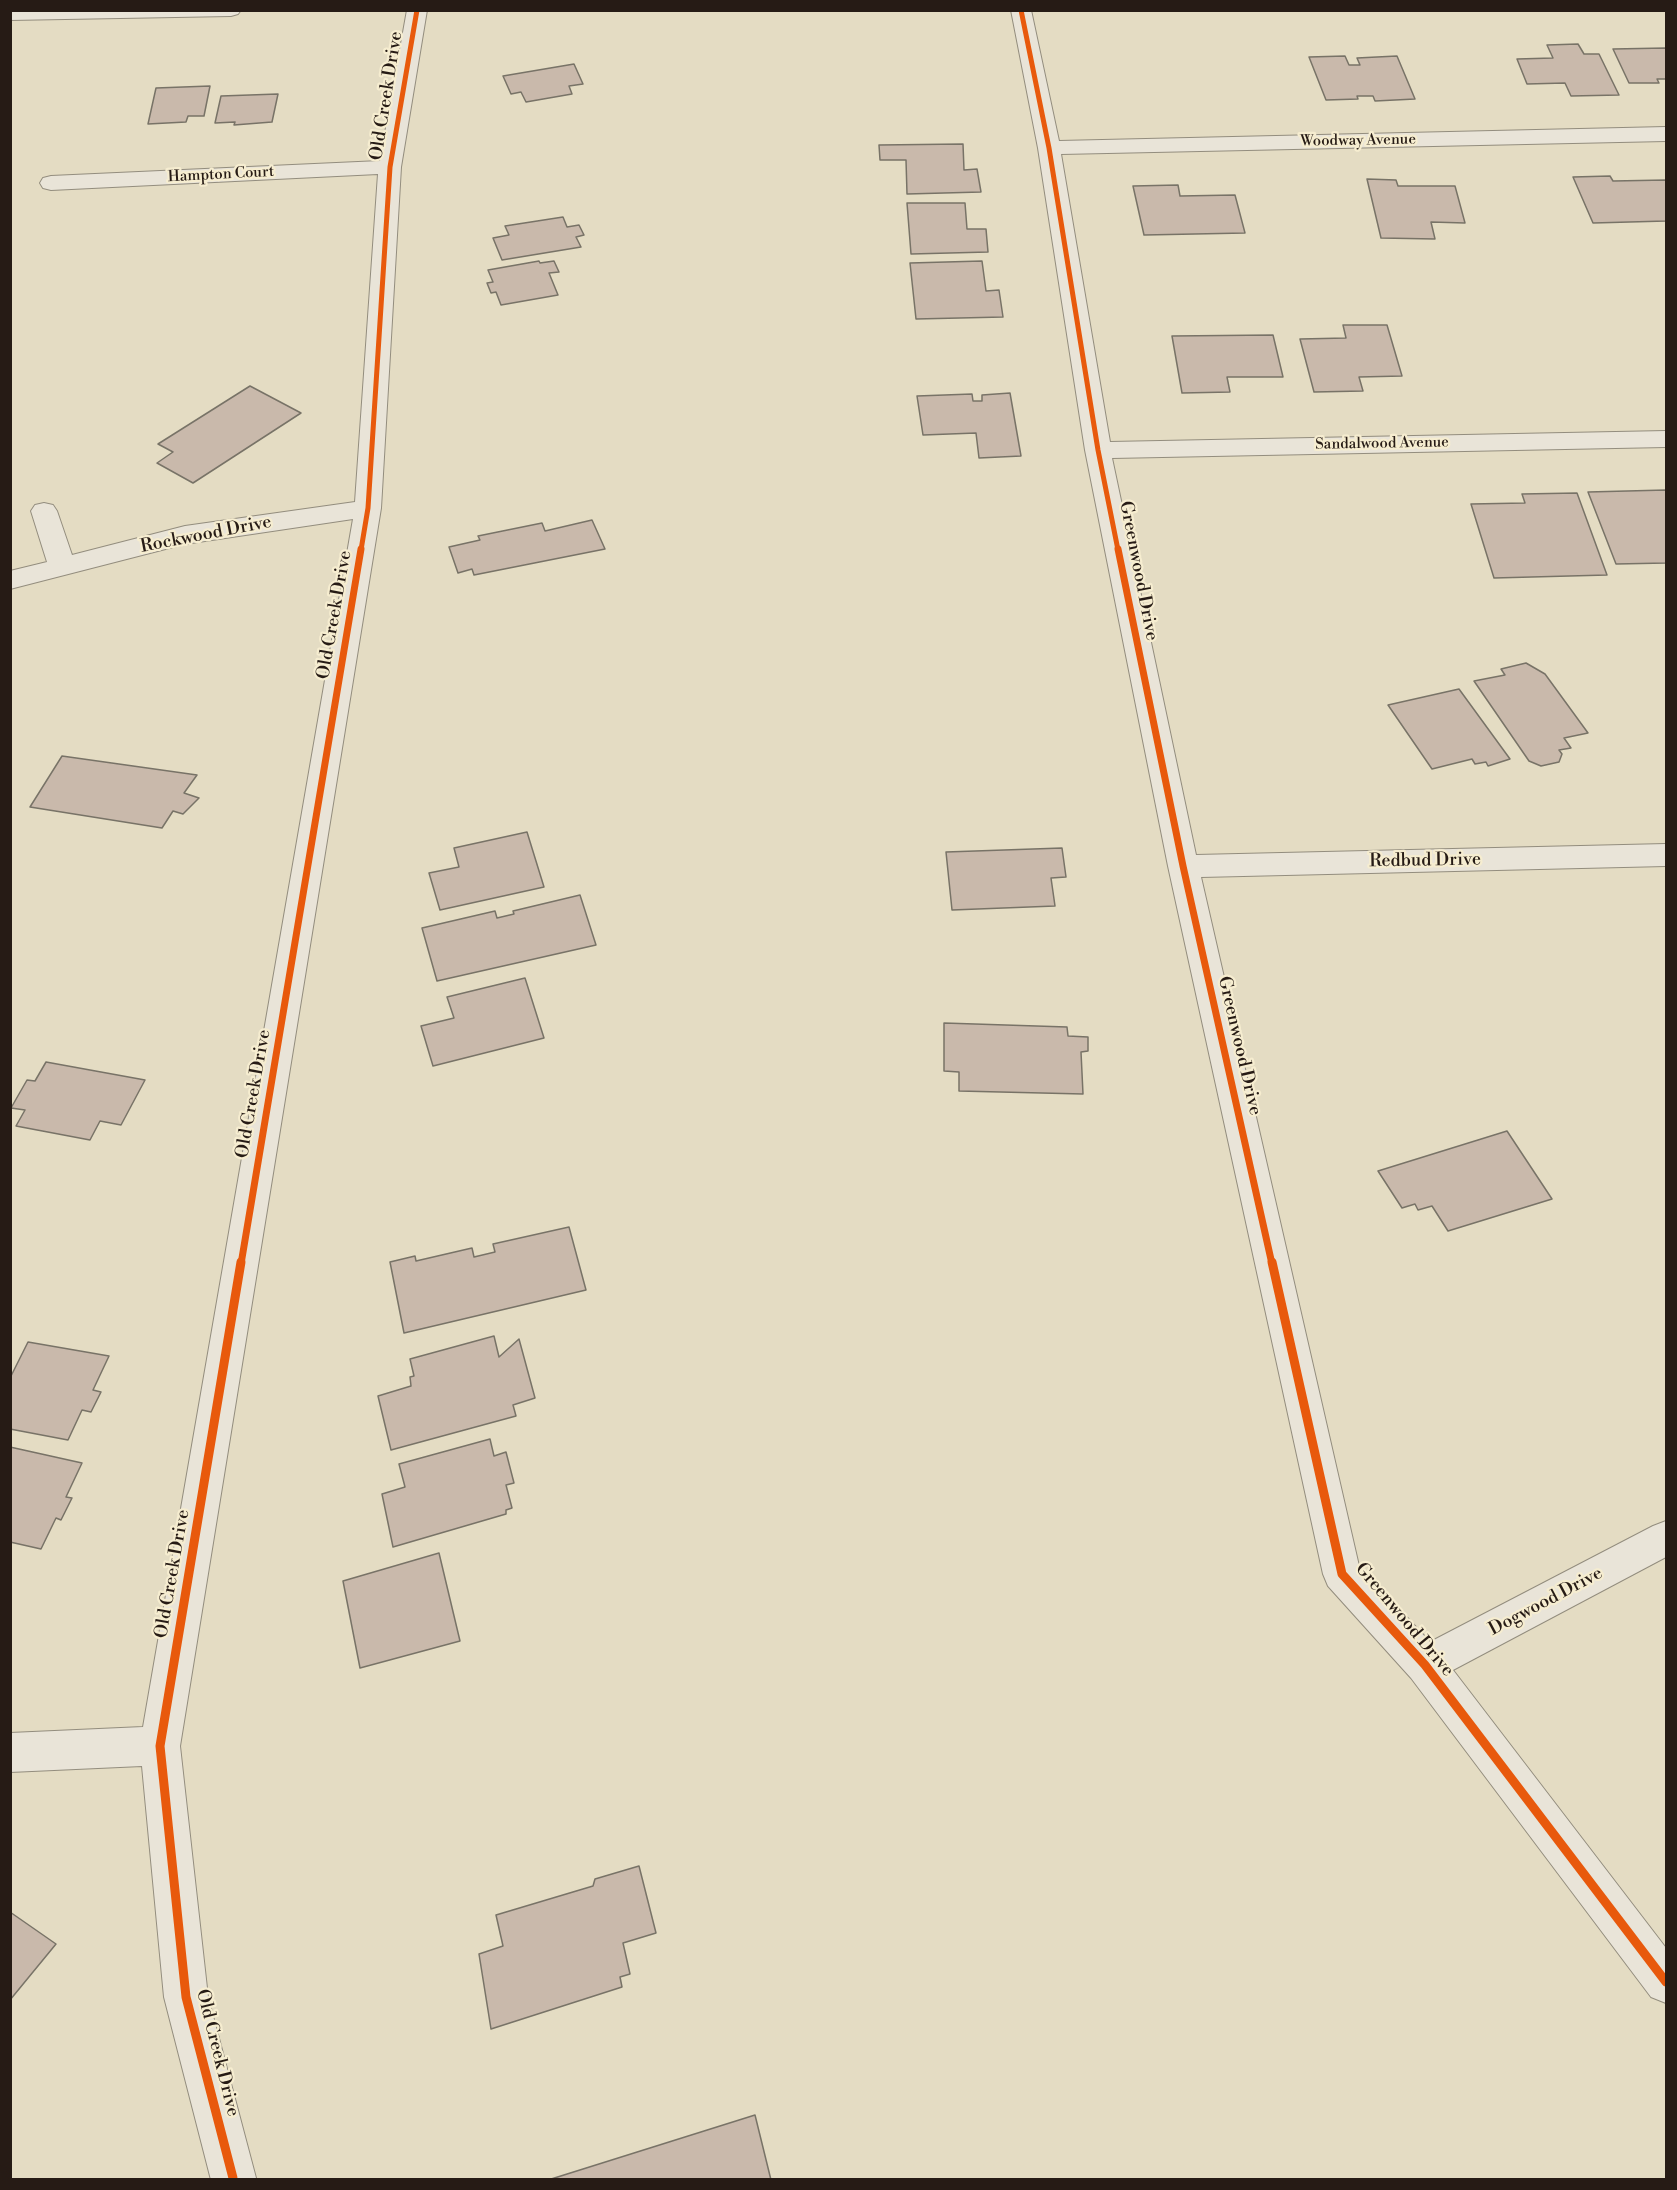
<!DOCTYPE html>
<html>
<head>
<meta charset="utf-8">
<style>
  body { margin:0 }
  #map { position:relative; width:1677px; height:2190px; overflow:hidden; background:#e4dcc3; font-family:"Libre Bodoni",serif }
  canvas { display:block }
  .frame { position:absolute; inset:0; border:12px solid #261b15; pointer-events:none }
</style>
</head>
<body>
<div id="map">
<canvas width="1677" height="2190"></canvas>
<div class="frame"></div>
</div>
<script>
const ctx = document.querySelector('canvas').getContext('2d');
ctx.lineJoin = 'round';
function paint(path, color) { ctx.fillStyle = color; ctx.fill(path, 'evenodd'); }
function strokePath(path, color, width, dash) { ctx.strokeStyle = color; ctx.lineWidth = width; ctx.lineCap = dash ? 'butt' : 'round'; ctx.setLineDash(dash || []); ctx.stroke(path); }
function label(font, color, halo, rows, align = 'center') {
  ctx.font = font + ' "Libre Bodoni",serif'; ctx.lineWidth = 4.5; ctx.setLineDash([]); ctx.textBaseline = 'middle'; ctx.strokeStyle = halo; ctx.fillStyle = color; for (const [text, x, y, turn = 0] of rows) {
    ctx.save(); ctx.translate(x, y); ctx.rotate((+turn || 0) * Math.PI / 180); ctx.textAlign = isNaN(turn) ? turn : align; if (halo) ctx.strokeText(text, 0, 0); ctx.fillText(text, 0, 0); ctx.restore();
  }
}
const building = new Path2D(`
  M 1578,44 L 1584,54 L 1599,54 L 1619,95 L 1571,96 L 1565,83 L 1527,84 L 1517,59 L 1553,58 L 1547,45 Z
  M 1666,48 L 1666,79 L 1657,79 L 1659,83 L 1629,83 L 1613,49 Z
  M 1345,56 L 1349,65 L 1360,65 L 1357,58 L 1397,56 L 1415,99 L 1375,101 L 1373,96 L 1357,96 L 1358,99 L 1326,100 L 1309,57 Z
  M 574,64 L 583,84 L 569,86 L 572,94 L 526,102 L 521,92 L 511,94 L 503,76 Z
  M 210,86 L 204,116 L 188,116 L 186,122 L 148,124 L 156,88 Z
  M 278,94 L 272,122 L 234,125 L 235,122 L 215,123 L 221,96 Z
  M 963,144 L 964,170 L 977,169 L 981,192 L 907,194 L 906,160 L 880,160 L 879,145 Z
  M 1610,176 L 1613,181 L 1666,180 L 1666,221 L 1593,223 L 1573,177 Z
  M 1367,179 L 1396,180 L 1398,186 L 1455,186 L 1465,223 L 1431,222 L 1435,239 L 1381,238 Z
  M 1178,185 L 1180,196 L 1235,195 L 1245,233 L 1144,235 L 1133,186 Z
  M 907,203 L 965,203 L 967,229 L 986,229 L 988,252 L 911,254 Z
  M 563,217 L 567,227 L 579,225 L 584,235 L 576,237 L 581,247 L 502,260 L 493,238 L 509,235 L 505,226 Z
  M 539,261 L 540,263 L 554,261 L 559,272 L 549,273 L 558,295 L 501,305 L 496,292 L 491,293 L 487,283 L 493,282 L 488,270 Z
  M 982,261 L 986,291 L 999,290 L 1003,317 L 916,319 L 910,263 Z
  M 1343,325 L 1387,325 L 1402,376 L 1359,377 L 1363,391 L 1314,392 L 1300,339 L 1346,338 Z
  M 1273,335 L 1283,377 L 1227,377 L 1230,392 L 1182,393 L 1172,336 Z
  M 250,386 L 301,413 L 193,483 L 157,463 L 173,452 L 158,444 Z
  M 1010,393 L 1021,456 L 979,458 L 976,433 L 923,435 L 917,396 L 972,394 L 973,401 L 982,401 L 982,395 Z
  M 1666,490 L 1666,563 L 1616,564 L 1588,492 Z
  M 1577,493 L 1607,575 L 1494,578 L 1471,504 L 1525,503 L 1522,494 Z
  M 592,520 L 605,549 L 474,575 L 472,569 L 458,573 L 449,547 L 480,540 L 478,536 L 542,523 L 545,531 Z
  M 1526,663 L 1545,674 L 1588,733 L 1564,738 L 1571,748 L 1559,750 L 1562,754 L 1559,762 L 1541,766 L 1529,761 L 1474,681 L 1505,675 L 1501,669 Z
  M 1459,689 L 1510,759 L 1488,766 L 1486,762 L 1475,764 L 1472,759 L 1432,769 L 1388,705 Z
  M 62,756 L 197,775 L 184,793 L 199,798 L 183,814 L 173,811 L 162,828 L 30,807 Z
  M 527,832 L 544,887 L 440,910 L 429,873 L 459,867 L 454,848 Z
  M 1062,848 L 1066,877 L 1051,878 L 1055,906 L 952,910 L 946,852 Z
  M 580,895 L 596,945 L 437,981 L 422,928 L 495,911 L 497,918 L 514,914 L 513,911 Z
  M 525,978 L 544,1038 L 433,1066 L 421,1026 L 454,1018 L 447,997 Z
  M 944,1023 L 1067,1027 L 1068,1036 L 1088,1037 L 1088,1051 L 1081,1052 L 1083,1094 L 959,1091 L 959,1072 L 944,1071 Z
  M 46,1062 L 145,1080 L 121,1125 L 100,1121 L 90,1140 L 16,1126 L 25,1110 L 11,1108 L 27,1080 L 35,1081 Z
  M 1507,1131 L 1552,1199 L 1448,1231 L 1432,1206 L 1418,1210 L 1415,1204 L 1402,1208 L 1378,1171 Z
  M 569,1227 L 586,1290 L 404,1333 L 390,1262 L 415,1256 L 416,1261 L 472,1248 L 474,1257 L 495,1252 L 493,1244 Z
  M 494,1336 L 499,1357 L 519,1339 L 535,1398 L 513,1405 L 516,1416 L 391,1450 L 378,1396 L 411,1386 L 410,1377 L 414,1376 L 410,1359 Z
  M 28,1342 L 109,1356 L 93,1390 L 101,1392 L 91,1412 L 82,1410 L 68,1440 L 10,1429 L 10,1378 Z
  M 490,1439 L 494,1456 L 506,1452 L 514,1483 L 506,1485 L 512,1508 L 506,1510 L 506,1514 L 393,1547 L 382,1494 L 405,1487 L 399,1464 Z
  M 10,1447 L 82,1463 L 66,1497 L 72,1498 L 61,1520 L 56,1518 L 41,1549 L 10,1542 Z
  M 439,1553 L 460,1641 L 360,1668 L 343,1581 Z
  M 639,1866 L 656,1933 L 623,1943 L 630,1974 L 620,1977 L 622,1987 L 491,2029 L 479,1954 L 503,1946 L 496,1915 L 593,1886 L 595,1879 Z
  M 10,1912 L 56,1944 L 10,2000 Z
  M 755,2115 L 771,2180 L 548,2180 Z`);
const minor = new Path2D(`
  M 10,10 L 241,10 L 238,14 L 231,16 L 10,20 Z
  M 407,10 L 427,10 L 401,167 L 381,508 L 180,1746 L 208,1997 L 256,2178 L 211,2180 L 164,1997 L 142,1766 L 10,1772 L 10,1733 L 143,1727 L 353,519 L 185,544 L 10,589 L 10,571 L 47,562 L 31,511 L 35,505 L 44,503 L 53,505 L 57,511 L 72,555 L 185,526 L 355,502 L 378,174 L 51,190 L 43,188 L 40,183 L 43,178 L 51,176 L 380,161 Z
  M 1011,10 L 1031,10 L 1059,141 L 1666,127 L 1666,141 L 1061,154 L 1110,442 L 1666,431 L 1666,447 L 1112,458 L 1196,855 L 1666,844 L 1666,866 L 1201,877 L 1359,1566 L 1430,1642 L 1653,1526 L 1666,1521 L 1666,1557 L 1453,1670 L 1666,1948 L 1666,2003 L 1651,1997 L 1411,1678 L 1328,1586 L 1323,1574 L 1168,866 L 1085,450 L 1038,148 Z`);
const cyclewayFar2 = new Path2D(`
  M 1021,10 L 1049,148 L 1098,450 L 1118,550
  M 361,550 L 368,508 L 390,167 L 417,10`);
const cyclewayFar1 = new Path2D(`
  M 1118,549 L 1183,866 L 1272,1264
  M 241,1264 L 361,549`);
const cycleway = new Path2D(`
  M 1272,1262 L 1342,1574 L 1425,1665 L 1666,1982
  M 233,2178 L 186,1997 L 160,1746 L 241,1262`);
const farStreetnames = [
  ["Woodway Avenue",1358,141,-1],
  ["Hampton Court",221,175,-3],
  ["Sandalwood Avenue",1382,444,-1]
];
const streetNames = [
  ["Old Creek Drive",387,96,-81],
  ["Rockwood Drive",206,535,-11],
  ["Greenwood Drive",1138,571,79],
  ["Old Creek Drive",335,615,-80],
  ["Redbud Drive",1425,861,-1],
  ["Greenwood Drive",1239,1046,77],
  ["Old Creek Drive",254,1094,-80],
  ["Old Creek Drive",173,1574,-80],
  ["Dogwood Drive",1546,1602,-28],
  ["Greenwood Drive",1404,1620,50],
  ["Old Creek Drive",217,2053,76]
];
paint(building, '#c9b9ab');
strokePath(building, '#787367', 1.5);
strokePath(minor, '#938d7e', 2);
paint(minor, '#e9e4d8');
strokePath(cyclewayFar2, '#e8590c', 5);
strokePath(cyclewayFar1, '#e8590c', 7);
strokePath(cycleway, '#e8590c', 9);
label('15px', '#261b15', '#f6edd0', farStreetnames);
label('18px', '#261b15', '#f6edd0', streetNames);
</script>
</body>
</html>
